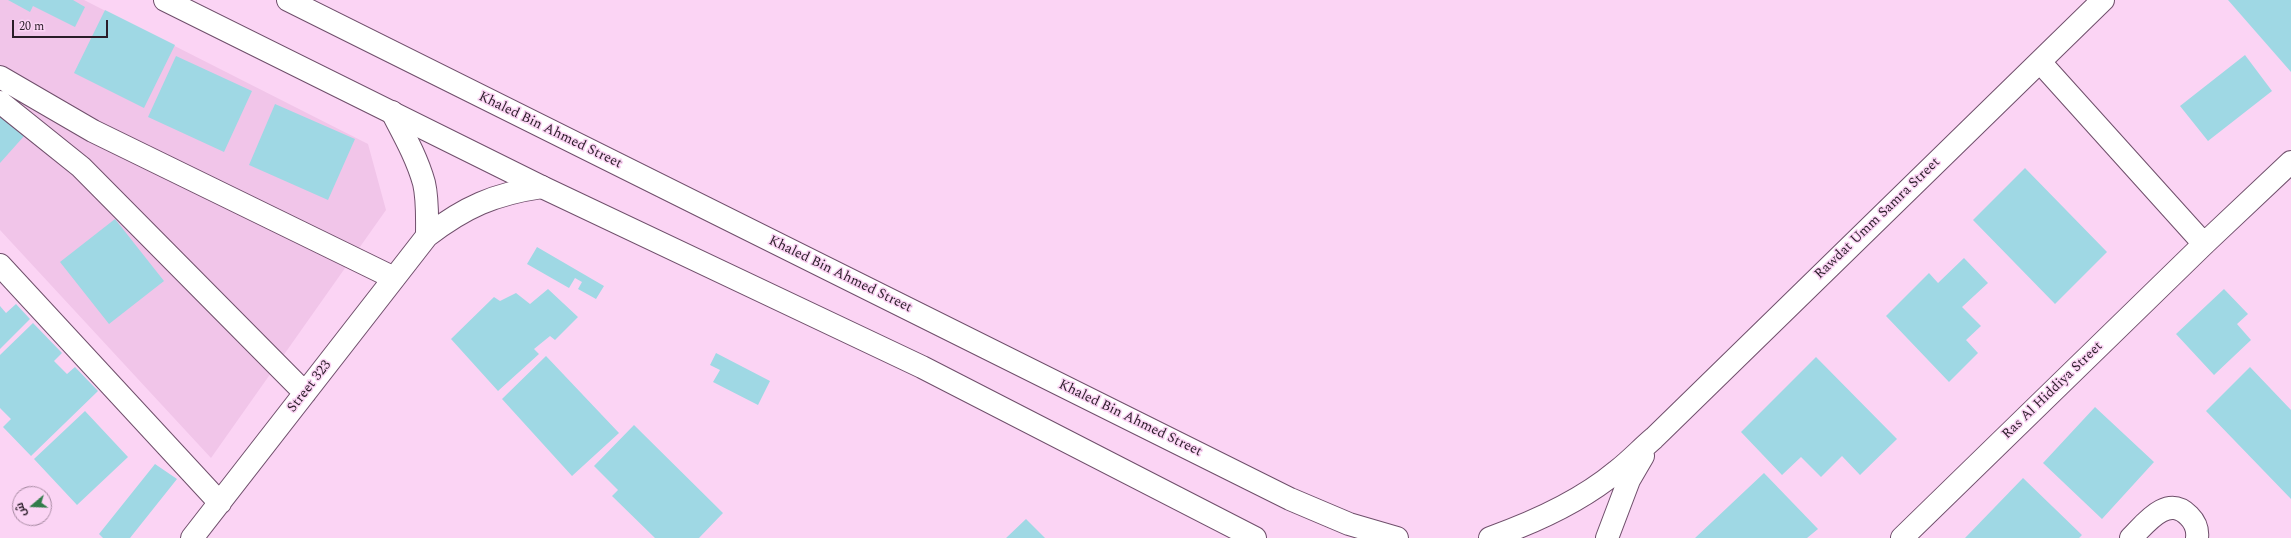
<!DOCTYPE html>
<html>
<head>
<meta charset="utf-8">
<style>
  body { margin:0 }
  #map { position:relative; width:2291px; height:538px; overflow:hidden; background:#fbd4f4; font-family:Spectral,Cairo,serif }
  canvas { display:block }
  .north { position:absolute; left:12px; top:486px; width:40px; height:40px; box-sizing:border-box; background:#fbd4f4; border:1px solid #a78aa2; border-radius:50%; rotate:251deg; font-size:11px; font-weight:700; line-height:16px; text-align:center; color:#2a1c28 }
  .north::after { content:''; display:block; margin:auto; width:14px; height:18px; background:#317c4a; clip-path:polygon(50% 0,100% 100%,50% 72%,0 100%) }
  .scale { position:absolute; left:12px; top:20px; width:96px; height:18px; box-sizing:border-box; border:2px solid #2a1c28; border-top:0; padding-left:5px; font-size:12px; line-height:14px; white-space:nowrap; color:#2a1c28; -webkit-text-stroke:3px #fbd4f4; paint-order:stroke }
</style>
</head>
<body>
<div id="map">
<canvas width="2291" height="538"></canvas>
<div class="north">ش</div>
<div class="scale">20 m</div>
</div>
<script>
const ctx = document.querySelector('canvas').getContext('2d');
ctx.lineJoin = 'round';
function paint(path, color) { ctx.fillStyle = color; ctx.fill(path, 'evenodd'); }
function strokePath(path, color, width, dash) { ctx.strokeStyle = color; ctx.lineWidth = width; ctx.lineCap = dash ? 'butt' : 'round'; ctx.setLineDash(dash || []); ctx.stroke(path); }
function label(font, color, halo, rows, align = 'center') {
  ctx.font = font + ' Spectral,serif'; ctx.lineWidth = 3; ctx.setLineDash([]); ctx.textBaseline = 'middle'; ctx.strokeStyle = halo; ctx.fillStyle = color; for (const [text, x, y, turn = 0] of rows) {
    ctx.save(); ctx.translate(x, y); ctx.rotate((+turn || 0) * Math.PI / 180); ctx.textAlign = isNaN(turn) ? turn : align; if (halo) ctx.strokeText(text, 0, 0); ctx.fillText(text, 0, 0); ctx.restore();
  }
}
const built = new Path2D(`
  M 0,0 L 84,0 L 368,144 L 386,210 L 211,458 L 0,230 Z`);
const building = new Path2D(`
  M 8,0 L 73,0 L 85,7 L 75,27 L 33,6 L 30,12 Z
  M 2228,0 L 2291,0 L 2291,72 Z
  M 105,10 L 175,45 L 144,108 L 74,73 Z
  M 2245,55 L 2272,91 L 2208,141 L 2180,106 Z
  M 176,56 L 252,91 L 224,152 L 148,117 Z
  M 275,104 L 355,139 L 328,200 L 249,165 Z
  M 0,112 L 25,135 L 0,163 Z
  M 2025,168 L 2107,252 L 2055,304 L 1973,220 Z
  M 115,219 L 164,281 L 109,324 L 60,262 Z
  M 537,247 L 604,286 L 596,299 L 578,289 L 582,282 L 575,278 L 569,288 L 527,264 Z
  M 1964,258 L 1988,283 L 1962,307 L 1981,326 L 1966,340 L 1978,353 L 1949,382 L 1886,316 L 1929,273 L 1938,283 Z
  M 548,289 L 578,317 L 555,340 L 550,336 L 534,349 L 539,354 L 498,391 L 451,339 L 494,297 L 500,301 L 516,293 L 530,304 Z
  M 2224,289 L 2248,314 L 2237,324 L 2251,340 L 2214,375 L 2176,334 Z
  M 16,304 L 30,319 L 0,349 L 0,306 L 6,313 Z
  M 33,323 L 62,353 L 54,361 L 67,374 L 75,367 L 98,391 L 31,456 L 3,427 L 11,419 L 0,408 L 0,355 Z
  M 716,353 L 770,381 L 758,405 L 713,382 L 720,370 L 710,365 Z
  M 546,356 L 619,433 L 572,476 L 502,399 Z
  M 1816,357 L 1897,439 L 1860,475 L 1842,456 L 1821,477 L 1801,457 L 1782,475 L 1741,432 Z
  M 2250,367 L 2291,410 L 2291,499 L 2206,411 Z
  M 2095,407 L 2154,462 L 2102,519 L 2043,463 Z
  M 85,411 L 128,457 L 77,505 L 34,459 Z
  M 634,425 L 723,513 L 699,538 L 655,538 L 612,496 L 618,490 L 594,466 Z
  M 155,464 L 177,479 L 130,538 L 103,538 L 99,534 Z
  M 1764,473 L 1818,529 L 1807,538 L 1695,538 Z
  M 2023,478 L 2082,535 L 2079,538 L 1965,538 Z
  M 1026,519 L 1045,538 L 1006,538 Z`);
const minor = new Path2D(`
  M 2040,62 L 2204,244
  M 0,77 L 93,131 L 394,278
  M 0,102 L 81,167 L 305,393
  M 392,112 C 404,135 417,158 424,183 C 428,200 427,219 427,236
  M 0,265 L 220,503
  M 192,538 L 427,236 C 465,207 494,194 542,187
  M 1490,538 C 1535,522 1580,502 1617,471 C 1630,461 1641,449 1654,438 L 2103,0
  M 1607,538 L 1629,480 L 1643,456
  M 1902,538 L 2204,244 L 2291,162
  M 2131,538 C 2146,523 2167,494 2189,516 C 2195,522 2198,530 2197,538`);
const major = new Path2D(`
  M 165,0 L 542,187 L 922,367 L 1255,538
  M 288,0 L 1290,499 L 1349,524 L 1397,538`);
const streetNames = [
  ["Khaled Bin Ahmed Street",550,131,26],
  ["Rawdat Umm Samra Street",1878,219,-44],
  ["Khaled Bin Ahmed Street",840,275,26],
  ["Street 323",310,387,-52],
  ["Ras Al Hiddiya Street",2053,391,-44],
  ["Khaled Bin Ahmed Street",1130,419,26]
];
paint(built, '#f1c5e9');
paint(building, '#9fd8e4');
strokePath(minor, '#6f4f6b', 24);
strokePath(major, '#6f4f6b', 24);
strokePath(minor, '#fff', 22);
strokePath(major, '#fff', 22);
label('14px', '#2a1c28', '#fbd4f4', streetNames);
</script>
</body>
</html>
